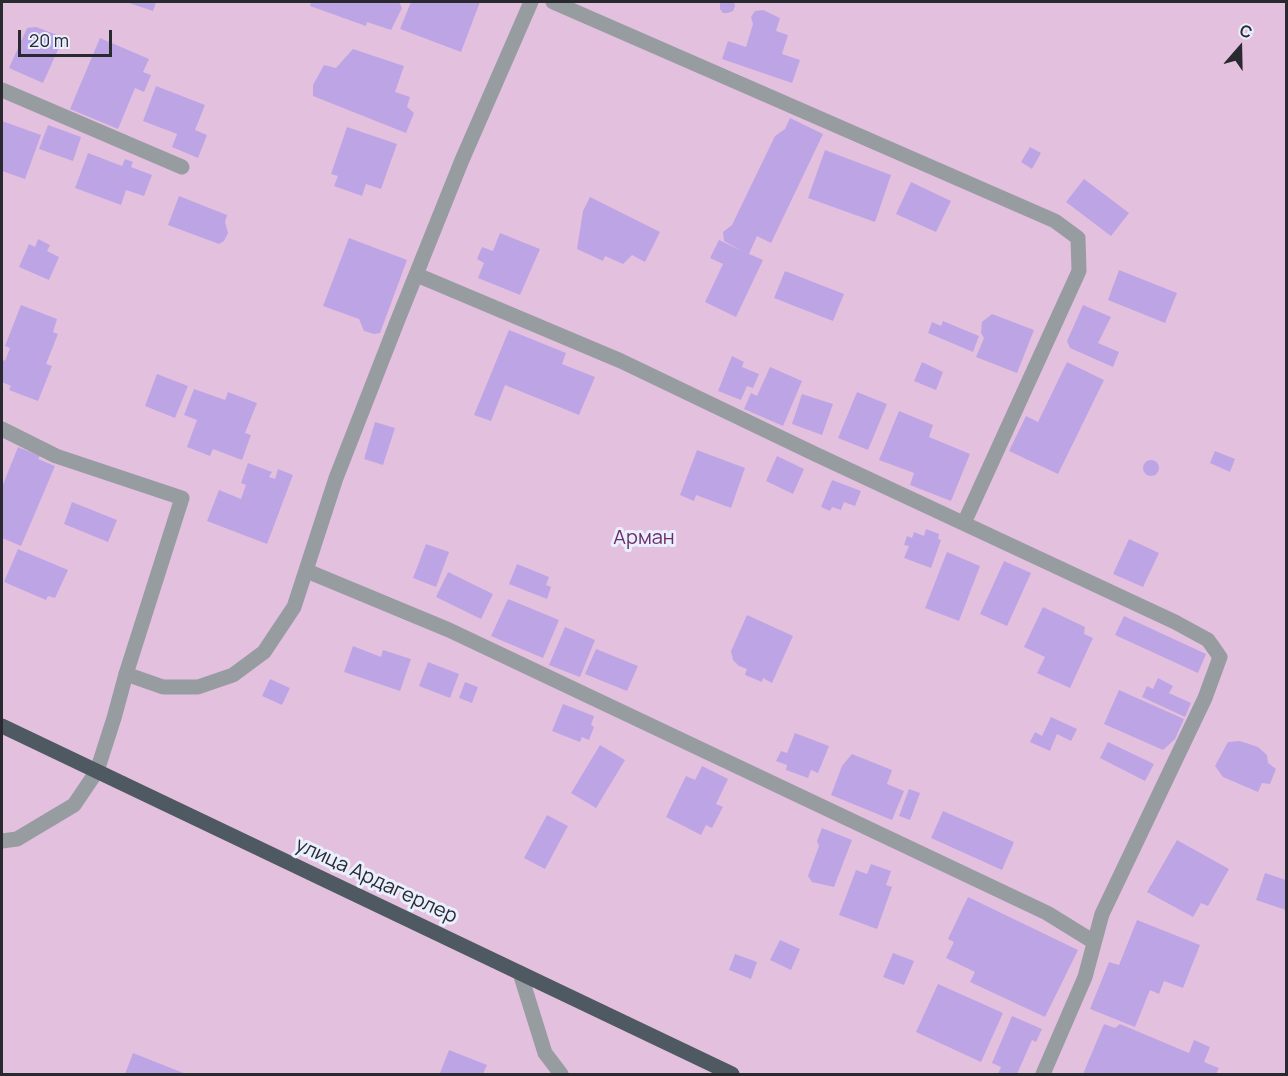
<!DOCTYPE html>
<html>
<head>
<meta charset="utf-8">
<style>
  body { margin:0 }
  #map { position:relative; width:1288px; height:1076px; overflow:hidden; background:#eaeffe; font-family:Manrope,sans-serif }
  canvas { display:block }
  .frame { position:absolute; inset:0; border:3px solid #282a2f; pointer-events:none }
  .north { position:absolute; left:1210px; top:18px; width:60px; height:60px; -webkit-text-stroke:4px #eaeffe; paint-order:stroke; rotate:20deg; font-size:16px; font-weight:700; line-height:24px; text-align:center; color:#282a2f }
  .north::after { content:''; display:block; margin:auto; width:21px; height:27px; background:#282a2f; clip-path:polygon(50% 0,100% 100%,50% 72%,0 100%) }
  .scale { position:absolute; left:18px; top:30px; width:94px; height:27px; box-sizing:border-box; border:3px solid #282a2f; border-top:0; padding-left:8px; font-size:18px; line-height:21px; white-space:nowrap; color:#282a2f; -webkit-text-stroke:4px #eaeffe; paint-order:stroke }
</style>
</head>
<body>
<div id="map">
<canvas width="1288" height="1076"></canvas>
<div class="frame"></div>
<div class="north">С</div>
<div class="scale">20 m</div>
</div>
<script>
const ctx = document.querySelector('canvas').getContext('2d');
ctx.lineJoin = 'round';
function paint(path, color) { ctx.fillStyle = color; ctx.fill(path, 'evenodd'); }
function strokePath(path, color, width, dash) { ctx.strokeStyle = color; ctx.lineWidth = width; ctx.lineCap = dash ? 'butt' : 'round'; ctx.setLineDash(dash || []); ctx.stroke(path); }
function label(font, color, halo, rows, align = 'center') {
  ctx.font = font + ' Manrope,sans-serif'; ctx.lineWidth = 6; ctx.setLineDash([]); ctx.textBaseline = 'middle'; ctx.strokeStyle = halo; ctx.fillStyle = color; for (const [text, x, y, turn = 0] of rows) {
    ctx.save(); ctx.translate(x, y); ctx.rotate((+turn || 0) * Math.PI / 180); ctx.textAlign = isNaN(turn) ? turn : align; if (halo) ctx.strokeText(text, 0, 0); ctx.fillText(text, 0, 0); ctx.restore();
  }
}
const green = new Path2D(`
  M 2,2 L 1286,2 L 1286,1074 L 2,1074 Z`);
const building = new Path2D(`
  M 126,2 L 156,2 L 153,11 Z
  M 311,2 L 399,2 L 402,8 L 391,30 L 367,22 L 366,26 L 310,6 Z
  M 411,2 L 480,2 L 461,52 L 400,29 Z
  M 720,2 L 734,2 L 735,6 L 733,11 L 728,13 L 723,13 L 720,9 Z
  M 763,10 L 780,18 L 776,31 L 788,35 L 782,54 L 800,60 L 792,83 L 722,59 L 728,41 L 746,47 L 753,24 L 751,17 L 755,11 Z
  M 36,27 L 57,35 L 61,43 L 43,83 L 9,68 L 27,28 Z
  M 100,38 L 149,59 L 143,72 L 151,75 L 144,92 L 135,88 L 118,129 L 70,109 Z
  M 353,49 L 404,66 L 395,92 L 410,97 L 407,107 L 414,113 L 406,133 L 313,96 L 313,85 L 324,65 L 336,68 Z
  M 156,86 L 205,105 L 195,130 L 207,135 L 198,158 L 172,147 L 177,134 L 143,121 Z
  M 790,118 L 823,134 L 771,243 L 757,236 L 749,254 L 763,260 L 736,317 L 705,302 L 723,264 L 710,258 L 719,240 L 742,251 L 724,241 L 723,232 L 732,225 L 775,136 L 785,129 Z
  M 2,121 L 41,135 L 25,179 L 2,171 Z
  M 48,125 L 81,137 L 73,161 L 39,149 Z
  M 347,127 L 397,144 L 381,189 L 366,184 L 362,196 L 334,186 L 338,176 L 331,174 Z
  M 1030,147 L 1041,153 L 1032,169 L 1021,162 Z
  M 825,150 L 891,175 L 875,222 L 808,198 Z
  M 88,153 L 122,166 L 125,159 L 133,162 L 131,167 L 152,175 L 144,196 L 126,190 L 121,205 L 75,188 Z
  M 1084,179 L 1129,213 L 1111,236 L 1066,202 Z
  M 911,182 L 951,201 L 936,232 L 896,214 Z
  M 179,196 L 227,215 L 225,222 L 228,233 L 224,241 L 219,244 L 168,225 Z
  M 590,197 L 660,232 L 645,262 L 632,255 L 623,264 L 605,256 L 603,261 L 577,249 L 583,211 Z
  M 500,233 L 540,249 L 520,295 L 478,278 L 484,263 L 477,259 L 482,247 L 493,251 Z
  M 349,238 L 407,260 L 380,333 L 374,334 L 364,331 L 359,319 L 323,306 Z
  M 38,239 L 50,245 L 47,251 L 59,257 L 49,280 L 19,267 L 29,244 L 35,247 Z
  M 1119,270 L 1177,293 L 1165,323 L 1108,300 Z
  M 785,271 L 844,294 L 833,321 L 774,298 Z
  M 21,305 L 57,319 L 53,332 L 58,334 L 46,364 L 52,366 L 38,401 L 9,390 L 11,386 L 2,382 L 2,359 L 5,361 L 10,348 L 5,346 Z
  M 1083,305 L 1111,317 L 1098,343 L 1119,352 L 1113,367 L 1070,348 L 1067,341 Z
  M 992,314 L 1034,330 L 1017,373 L 976,357 L 984,338 L 981,333 L 982,322 Z
  M 943,321 L 979,336 L 973,352 L 928,333 L 932,322 L 941,326 Z
  M 509,330 L 566,353 L 562,364 L 595,377 L 579,415 L 505,385 L 491,421 L 474,415 Z
  M 732,356 L 744,362 L 742,367 L 759,374 L 753,388 L 747,386 L 741,400 L 718,391 Z
  M 922,362 L 943,372 L 936,390 L 914,381 Z
  M 1067,362 L 1104,380 L 1058,474 L 1009,451 L 1026,416 L 1038,422 Z
  M 770,367 L 802,381 L 783,426 L 744,409 L 751,393 L 757,396 Z
  M 157,374 L 188,386 L 175,418 L 145,406 Z
  M 194,389 L 225,400 L 228,392 L 257,403 L 245,433 L 251,435 L 242,460 L 213,449 L 210,456 L 187,447 L 197,420 L 184,415 Z
  M 857,392 L 887,404 L 868,450 L 838,438 Z
  M 802,394 L 833,404 L 822,435 L 792,424 Z
  M 899,411 L 933,425 L 929,437 L 970,454 L 951,501 L 910,485 L 914,473 L 879,460 Z
  M 375,422 L 395,428 L 383,465 L 364,459 Z
  M 18,447 L 40,456 L 38,459 L 55,466 L 21,546 L 2,538 L 2,487 Z
  M 697,450 L 745,468 L 731,508 L 696,495 L 694,501 L 680,495 Z
  M 1215,451 L 1235,459 L 1230,472 L 1210,463 Z
  M 777,456 L 804,469 L 793,494 L 766,481 Z
  M1143 468a8 8 0 1 1 16 0a8 8 0 1 1-16 0Z
  M 248,463 L 272,472 L 269,477 L 275,479 L 278,469 L 293,475 L 267,544 L 207,521 L 219,490 L 241,499 L 246,485 L 241,483 Z
  M 832,480 L 861,491 L 855,506 L 844,502 L 841,510 L 832,507 L 830,511 L 821,507 Z
  M 72,502 L 117,520 L 108,542 L 64,524 Z
  M 926,529 L 939,534 L 938,539 L 941,540 L 931,568 L 904,558 L 909,546 L 904,545 L 907,536 L 912,538 L 914,532 L 924,536 Z
  M 1129,539 L 1159,553 L 1143,587 L 1113,574 Z
  M 426,544 L 449,552 L 436,587 L 413,578 Z
  M 18,549 L 68,570 L 55,598 L 48,596 L 46,600 L 4,582 Z
  M 947,552 L 980,566 L 959,621 L 925,608 Z
  M 1004,561 L 1031,573 L 1007,626 L 980,614 Z
  M 517,564 L 549,577 L 546,585 L 551,587 L 547,599 L 509,584 Z
  M 448,572 L 493,594 L 481,619 L 436,597 Z
  M 508,599 L 559,620 L 543,658 L 491,636 Z
  M 1043,607 L 1085,627 L 1084,634 L 1093,638 L 1070,688 L 1037,673 L 1045,657 L 1024,647 Z
  M 747,615 L 793,636 L 772,683 L 763,678 L 762,682 L 745,675 L 747,669 L 739,666 L 733,660 L 731,651 Z
  M 1124,616 L 1206,654 L 1198,673 L 1115,635 Z
  M 565,627 L 595,640 L 580,677 L 549,665 Z
  M 353,646 L 381,657 L 383,650 L 411,659 L 400,691 L 344,672 Z
  M 596,649 L 638,666 L 627,691 L 585,674 Z
  M 428,662 L 459,674 L 450,698 L 419,686 Z
  M 1158,678 L 1173,686 L 1169,693 L 1191,703 L 1185,717 L 1142,697 L 1147,686 L 1153,689 Z
  M 270,679 L 290,688 L 282,705 L 262,696 Z
  M 465,682 L 478,687 L 472,703 L 459,698 Z
  M 1119,690 L 1184,719 L 1175,739 L 1163,750 L 1104,724 Z
  M 563,704 L 594,716 L 591,725 L 594,727 L 589,740 L 582,737 L 580,742 L 552,731 Z
  M 1051,717 L 1077,729 L 1071,741 L 1057,734 L 1050,751 L 1030,742 L 1035,732 L 1042,736 Z
  M 795,733 L 829,746 L 818,773 L 811,770 L 808,778 L 786,770 L 787,765 L 776,761 L 781,751 L 787,753 Z
  M 1240,741 L 1258,747 L 1267,755 L 1268,763 L 1276,769 L 1270,784 L 1262,783 L 1258,792 L 1223,777 L 1215,766 L 1228,742 Z
  M 1108,742 L 1154,764 L 1145,781 L 1100,758 Z
  M 600,745 L 625,760 L 596,808 L 571,793 Z
  M 852,754 L 892,770 L 887,784 L 904,791 L 892,820 L 831,795 L 842,766 Z
  M 702,766 L 728,779 L 716,804 L 723,807 L 712,828 L 706,825 L 701,835 L 666,817 L 686,776 L 695,780 Z
  M 909,789 L 920,793 L 910,820 L 899,816 Z
  M 943,811 L 1014,842 L 1002,870 L 931,838 Z
  M 547,815 L 568,826 L 545,869 L 524,858 Z
  M 822,828 L 852,840 L 834,887 L 812,882 L 808,876 L 819,846 L 817,841 Z
  M 1177,840 L 1229,869 L 1208,906 L 1201,903 L 1193,917 L 1147,892 Z
  M 871,864 L 891,871 L 886,885 L 892,887 L 877,929 L 839,915 L 856,870 L 867,874 Z
  M 1265,873 L 1286,880 L 1286,910 L 1256,900 Z
  M 968,897 L 1078,950 L 1045,1017 L 970,982 L 975,972 L 946,958 L 954,942 L 948,939 Z
  M 1137,920 L 1200,945 L 1183,988 L 1164,981 L 1159,994 L 1150,990 L 1135,1027 L 1090,1009 L 1109,962 L 1119,965 Z
  M 780,940 L 800,949 L 791,970 L 770,960 Z
  M 893,953 L 914,961 L 904,985 L 883,977 Z
  M 735,954 L 757,962 L 751,979 L 729,970 Z
  M 938,984 L 1003,1013 L 981,1062 L 916,1032 Z
  M 1012,1016 L 1042,1029 L 1036,1042 L 1032,1040 L 1017,1074 L 998,1074 L 1001,1067 L 992,1063 Z
  M 1104,1024 L 1115,1028 L 1120,1024 L 1189,1053 L 1194,1040 L 1210,1047 L 1204,1062 L 1219,1068 L 1216,1074 L 1083,1074 Z
  M 449,1050 L 487,1065 L 483,1074 L 440,1073 Z
  M 133,1053 L 186,1074 L 125,1074 Z`);
const service = new Path2D(`
  M 553,2 L 1055,221 L 1078,238 L 1079,271 L 964,523
  M 2,90 L 182,167
  M 417,275 L 621,361 L 815,454 L 1175,622 L 1208,640 L 1220,657 L 1205,698 L 1102,914 L 1085,977 L 1043,1074
  M 2,429 L 56,456 L 182,498 L 126,674
  M 307,571 L 449,630 L 1047,913 L 1094,942`);
const minor = new Path2D(`
  M 2,841 L 17,839 L 74,805 L 97,771 L 114,718 L 126,674 L 163,687 L 198,687 L 233,675 L 264,652 L 294,607 L 336,478 L 397,322 L 462,160 L 531,2
  M 520,973 L 545,1053 L 561,1074`);
const primary = new Path2D(`
  M 2,726 L 732,1074`);
const parkNames = [
  ["Арман",644,538]
];
const streetNames = [
  ["улица Ардагерлер",376,881,25]
];
paint(green, '#e4c0df');
paint(building, '#bda5e5');
strokePath(service, '#979ca1', 15);
strokePath(minor, '#979ca1', 15);
strokePath(primary, '#4f5961', 15);
label('20px', '#6e2c69', '#eaeffe', parkNames);
label('20px', '#282a2f', '#eaeffe', streetNames);
</script>
</body>
</html>
